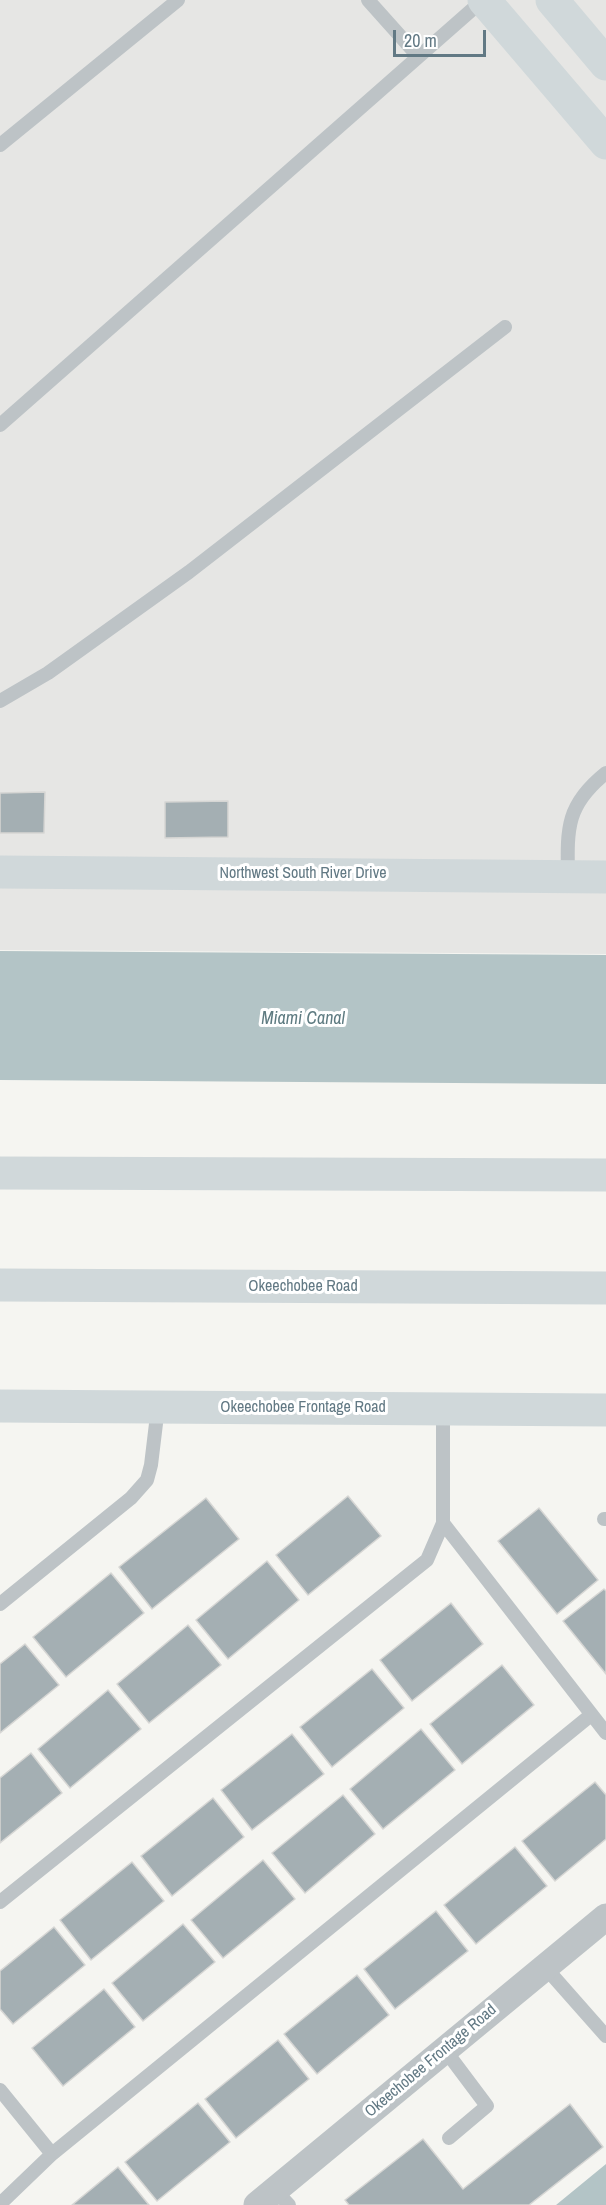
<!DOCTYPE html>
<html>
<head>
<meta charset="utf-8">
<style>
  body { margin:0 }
  #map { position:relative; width:606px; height:2205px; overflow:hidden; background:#f5f5f1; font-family:"Archivo Narrow",sans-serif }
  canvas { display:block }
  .scale { position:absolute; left:393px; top:30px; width:93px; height:27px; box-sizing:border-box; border:3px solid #627984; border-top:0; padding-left:8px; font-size:18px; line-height:21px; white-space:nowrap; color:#627984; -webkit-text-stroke:4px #fff; paint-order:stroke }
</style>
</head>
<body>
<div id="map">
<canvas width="606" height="2205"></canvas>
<div class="scale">20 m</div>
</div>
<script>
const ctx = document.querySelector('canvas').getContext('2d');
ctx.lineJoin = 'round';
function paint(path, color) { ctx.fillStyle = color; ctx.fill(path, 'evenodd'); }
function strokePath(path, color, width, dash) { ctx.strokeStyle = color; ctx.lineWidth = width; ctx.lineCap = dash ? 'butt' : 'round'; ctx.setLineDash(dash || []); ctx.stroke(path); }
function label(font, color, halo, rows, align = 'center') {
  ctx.font = font + ' "Archivo Narrow",sans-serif'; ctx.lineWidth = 6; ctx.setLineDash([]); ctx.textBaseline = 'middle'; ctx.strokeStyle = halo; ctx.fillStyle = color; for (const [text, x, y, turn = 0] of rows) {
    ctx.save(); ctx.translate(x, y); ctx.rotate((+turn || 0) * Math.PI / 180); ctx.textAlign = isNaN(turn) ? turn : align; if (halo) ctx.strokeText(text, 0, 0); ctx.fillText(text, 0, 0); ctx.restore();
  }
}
const built = new Path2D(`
  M 0,0 L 606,0 L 606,954 L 0,950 Z`);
const water = new Path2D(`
  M 0,951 L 606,955 L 606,1084 L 0,1080 Z
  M 606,2164 L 606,2205 L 556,2205 Z`);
const building = new Path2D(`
  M 45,792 L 44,833 L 0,833 L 0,793 Z
  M 228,801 L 228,837 L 165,838 L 165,802 Z
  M 348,1496 L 381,1536 L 308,1595 L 276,1555 Z
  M 206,1498 L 239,1539 L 152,1609 L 119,1567 Z
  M 539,1508 L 598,1580 L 557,1614 L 498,1541 Z
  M 267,1561 L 299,1600 L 228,1659 L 196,1620 Z
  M 111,1573 L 144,1613 L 66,1677 L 33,1637 Z
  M 604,1589 L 606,1591 L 606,1674 L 563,1621 Z
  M 451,1603 L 483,1644 L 412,1701 L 380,1660 Z
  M 188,1625 L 221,1665 L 149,1723 L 117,1684 Z
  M 25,1644 L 59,1685 L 0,1733 L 0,1664 Z
  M 502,1665 L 534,1705 L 462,1764 L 430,1724 Z
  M 372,1669 L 404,1708 L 332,1767 L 300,1727 Z
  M 108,1690 L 141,1729 L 70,1788 L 38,1749 Z
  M 421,1729 L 455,1770 L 383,1829 L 350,1789 Z
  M 292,1734 L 324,1774 L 252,1830 L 221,1790 Z
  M 31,1753 L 62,1793 L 0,1843 L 0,1778 Z
  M 595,1782 L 606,1795 L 606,1839 L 555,1881 L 522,1841 Z
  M 343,1795 L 375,1834 L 305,1893 L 272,1853 Z
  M 213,1798 L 244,1837 L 172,1896 L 141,1856 Z
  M 515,1847 L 547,1886 L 476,1944 L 444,1905 Z
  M 263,1860 L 295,1899 L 223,1958 L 191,1920 Z
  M 132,1862 L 164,1901 L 91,1960 L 60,1920 Z
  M 436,1911 L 468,1951 L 395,2009 L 364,1969 Z
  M 183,1924 L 215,1962 L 143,2021 L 112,1983 Z
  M 54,1927 L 85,1965 L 13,2024 L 0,2009 L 0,1971 Z
  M 357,1975 L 389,2015 L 317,2074 L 284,2034 Z
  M 104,1989 L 135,2027 L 63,2086 L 32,2048 Z
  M 278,2040 L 309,2079 L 236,2138 L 205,2099 Z
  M 198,2103 L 230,2142 L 157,2201 L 125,2162 Z
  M 570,2104 L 603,2147 L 529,2205 L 349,2205 L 345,2200 L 423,2139 L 463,2189 Z
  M 118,2167 L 149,2205 L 72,2205 Z`);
const lane = new Path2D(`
  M 368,0 L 418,56
  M 0,145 L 178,0
  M 0,425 L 483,0
  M 0,701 L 48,673 L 189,572 L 505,327
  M 568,877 C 567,828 566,805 606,773
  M 443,1409 L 443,1523 L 606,1733
  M 604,1519 L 606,1519
  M 0,1604 L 131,1498 L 147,1480 L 151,1465 L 158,1407
  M 0,1902 L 427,1560 L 443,1523
  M 545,1967 L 606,2036
  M 445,2050 L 487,2106 L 449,2138
  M 0,2090 L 52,2154 L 591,1715
  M 275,2190 L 289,2205
  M 0,2204 L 52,2154`);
const street = new Path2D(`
  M 257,2205 L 606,1917`);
const secondary = new Path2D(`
  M 484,0 L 606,143
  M 552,0 L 606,64
  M 0,872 L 606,877
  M 0,1406 L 606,1410`);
const highway = new Path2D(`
  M 0,1173 L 606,1175
  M 0,1285 L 606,1288`);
const streetNames = [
  ["Northwest South River Drive",303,874],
  ["Okeechobee Road",303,1287],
  ["Okeechobee Frontage Road",303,1408],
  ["Okeechobee Frontage Road",431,2061,-40]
];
const waterNames = [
  ["Miami Canal",303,1019]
];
paint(built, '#e6e6e4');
paint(water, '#b3c4c6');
paint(building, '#a4afb3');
strokePath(building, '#d6d6d4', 1.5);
strokePath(lane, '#bdc3c6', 14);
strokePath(street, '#bdc3c6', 27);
strokePath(secondary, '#d0d8da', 33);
strokePath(highway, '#d0d8da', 33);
label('16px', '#627984', '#fff', streetNames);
label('italic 18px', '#5e7b81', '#fff', waterNames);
</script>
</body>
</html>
